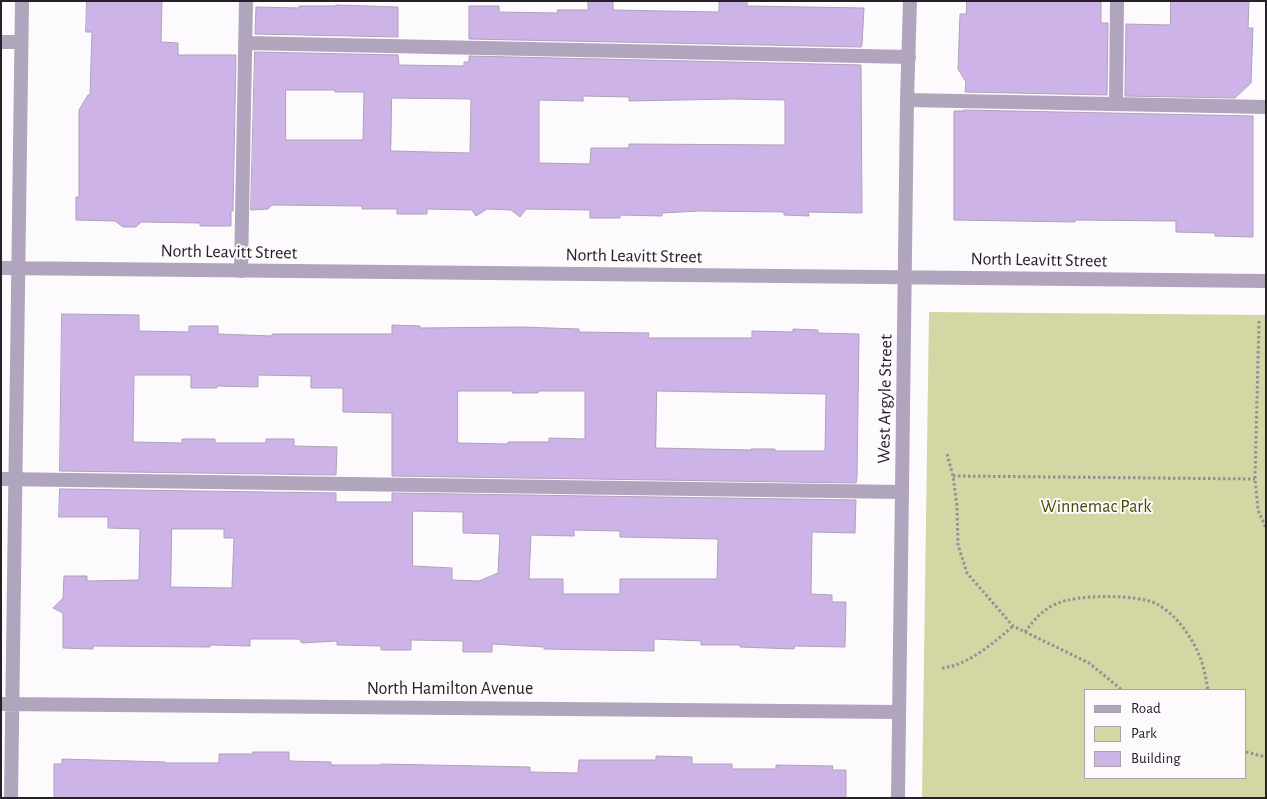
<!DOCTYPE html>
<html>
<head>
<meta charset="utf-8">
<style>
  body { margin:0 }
  #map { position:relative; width:1267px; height:799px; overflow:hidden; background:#fdfafe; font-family:"Alegreya Sans",sans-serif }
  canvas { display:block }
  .frame { position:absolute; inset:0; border:2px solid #262027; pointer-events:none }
  .legend { position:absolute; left:1084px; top:689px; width:162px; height:90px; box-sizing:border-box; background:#fdfafe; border:1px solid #a7a3a8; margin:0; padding:6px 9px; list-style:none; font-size:15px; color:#262027 }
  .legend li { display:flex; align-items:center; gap:10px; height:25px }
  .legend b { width:25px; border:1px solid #a7a3a8 }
</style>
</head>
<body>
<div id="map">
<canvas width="1267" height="799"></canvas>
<div class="frame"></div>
<ul class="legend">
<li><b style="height:6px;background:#b0a5bc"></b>Road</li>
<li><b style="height:14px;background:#d4d6a3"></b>Park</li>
<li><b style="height:14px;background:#ceb3e8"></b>Building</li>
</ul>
</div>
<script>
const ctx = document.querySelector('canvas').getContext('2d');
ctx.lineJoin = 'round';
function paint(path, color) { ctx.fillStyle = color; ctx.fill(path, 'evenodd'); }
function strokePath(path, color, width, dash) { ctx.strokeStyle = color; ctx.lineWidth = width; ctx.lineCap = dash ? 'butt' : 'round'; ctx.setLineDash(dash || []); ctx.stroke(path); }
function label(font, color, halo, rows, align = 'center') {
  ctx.font = font + ' "Alegreya Sans",sans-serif'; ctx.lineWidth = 4; ctx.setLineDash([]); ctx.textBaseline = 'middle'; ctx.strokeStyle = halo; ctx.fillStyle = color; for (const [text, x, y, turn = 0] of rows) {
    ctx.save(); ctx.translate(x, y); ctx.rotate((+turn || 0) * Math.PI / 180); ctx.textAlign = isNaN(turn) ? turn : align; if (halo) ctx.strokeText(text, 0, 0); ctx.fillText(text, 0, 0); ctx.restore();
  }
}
const green = new Path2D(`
  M 929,312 L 1266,315 L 1266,798 L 922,798 ZM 1086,690 L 1246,690 L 1246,778 L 1086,778 Z`);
const building = new Path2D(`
  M 87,1 L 162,1 L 161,42 L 178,43 L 178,55 L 236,55 L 233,211 L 231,211 L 231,226 L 200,226 L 200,223 L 141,222 L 136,227 L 123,227 L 115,221 L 76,220 L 76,197 L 79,197 L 79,110 L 88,95 L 90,95 L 92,32 L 86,32 Z
  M 588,1 L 613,1 L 613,10 L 719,12 L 719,1 L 747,1 L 747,6 L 864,8 L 862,45 L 861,47 L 469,39 L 469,6 L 499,6 L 499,12 L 558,13 L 557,10 L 588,10 Z
  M 967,1 L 1101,1 L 1101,23 L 1108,23 L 1107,95 L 965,92 L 966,82 L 958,69 L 960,14 L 966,14 Z
  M 1171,1 L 1249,1 L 1248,28 L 1253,28 L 1251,83 L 1235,98 L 1125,96 L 1126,24 L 1170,25 Z
  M 336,5 L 398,7 L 398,37 L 255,34 L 256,7 L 299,8 L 299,6 L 336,6 Z
  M 255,52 L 398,55 L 399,65 L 464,66 L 464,62 L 469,62 L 469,56 L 861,65 L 862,213 L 808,212 L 809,216 L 784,215 L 784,212 L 699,211 L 662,213 L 662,216 L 620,215 L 620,218 L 590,218 L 590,210 L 526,209 L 520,217 L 511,210 L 487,209 L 476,216 L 472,210 L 427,209 L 427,214 L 397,214 L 397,209 L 362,209 L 362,206 L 272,205 L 268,209 L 251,210 ZM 286,90 L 335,90 L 335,92 L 364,92 L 363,140 L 286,140 ZM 583,96 L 629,97 L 629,101 L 733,99 L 785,100 L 785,145 L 629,144 L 629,148 L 591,148 L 590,164 L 539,163 L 539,100 L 583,101 ZM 392,98 L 471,99 L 470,153 L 391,151 Z
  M 964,110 L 1253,116 L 1253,237 L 1215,236 L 1215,233 L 1176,232 L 1176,221 L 1075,220 L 1075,222 L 954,220 L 954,111 L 964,111 Z
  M 62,314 L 139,315 L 139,331 L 189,332 L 189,326 L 218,326 L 218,334 L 272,336 L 272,334 L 392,334 L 392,325 L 420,326 L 420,328 L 522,327 L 579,329 L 579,332 L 649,333 L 648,338 L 752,338 L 752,331 L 793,332 L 793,329 L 818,330 L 818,333 L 859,334 L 857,477 L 856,483 L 392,476 L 392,413 L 343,412 L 343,388 L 311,388 L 311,376 L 258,375 L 258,387 L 217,386 L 217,388 L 191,388 L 191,375 L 134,375 L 133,442 L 182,443 L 182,439 L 215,439 L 215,443 L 266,443 L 266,439 L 294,439 L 294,446 L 337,447 L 336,475 L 60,471 ZM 458,391 L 513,391 L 512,393 L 538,393 L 538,391 L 585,391 L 585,439 L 549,438 L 549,442 L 508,442 L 508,444 L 458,443 ZM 657,391 L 826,394 L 825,451 L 775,451 L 775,449 L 751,449 L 751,450 L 656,448 Z
  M 60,489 L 336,493 L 336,502 L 392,502 L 392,493 L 856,500 L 855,533 L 812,532 L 811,594 L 832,595 L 832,602 L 846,602 L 845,647 L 795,646 L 794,649 L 740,647 L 740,645 L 701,645 L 701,641 L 654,639 L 654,651 L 544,649 L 544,647 L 492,644 L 492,652 L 463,652 L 463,641 L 411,640 L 411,650 L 381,650 L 381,646 L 337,645 L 337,641 L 302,643 L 299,639 L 250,639 L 250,646 L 210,645 L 210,647 L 93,646 L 93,649 L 63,648 L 63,613 L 53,608 L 63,598 L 64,576 L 87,576 L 87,581 L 139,580 L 140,529 L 108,528 L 108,517 L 59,517 ZM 413,511 L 463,512 L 463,533 L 500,534 L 498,573 L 479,581 L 452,580 L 452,568 L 413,566 ZM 172,529 L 224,529 L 224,538 L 234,538 L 232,588 L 171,587 ZM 574,530 L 620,531 L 620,537 L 718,539 L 717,579 L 620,579 L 620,594 L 563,594 L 563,579 L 529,579 L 531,535 L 574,536 Z
  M 253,752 L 289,752 L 289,761 L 331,762 L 331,765 L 381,765 L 381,764 L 530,767 L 530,772 L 578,773 L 579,760 L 656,760 L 656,756 L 692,757 L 692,764 L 732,764 L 732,769 L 776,769 L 776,765 L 833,766 L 832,770 L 846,770 L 846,798 L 54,798 L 54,764 L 62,764 L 62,759 L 165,762 L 165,763 L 219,763 L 219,754 L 253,754 Z`);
const path = new Path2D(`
  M 1259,321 L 1255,479 L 1258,510 L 1266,528
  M 947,454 L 953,476 L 957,506 L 958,545 L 967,573 L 1013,626 L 1089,663 L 1122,690
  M 953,476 L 1255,479
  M 1025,632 C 1034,620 1042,610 1056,604 C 1076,594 1138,594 1157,604 C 1162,607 1169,612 1173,616 C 1184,627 1194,642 1200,657 C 1204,667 1206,679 1208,690
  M 942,668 C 967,666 995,642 1013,626
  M 1246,752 L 1266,757`);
const service = new Path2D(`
  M 1,42 L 21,42
  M 245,43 L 909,57
  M 907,100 L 1266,107
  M 1116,104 L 1117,1
  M 241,271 L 246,1
  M 1,479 L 902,492`);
const minor = new Path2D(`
  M 1,268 L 1266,281
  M 1,704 L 899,712
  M 11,798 L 22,1
  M 898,798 L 907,100 L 910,1`);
const streetNames = [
  ["North Leavitt Street",229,252,1],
  ["North Leavitt Street",634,256,1],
  ["North Leavitt Street",1039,260,1],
  ["West Argyle Street",885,399,-89],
  ["North Hamilton Avenue",450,689]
];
const parkNames = [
  ["Winnemac Park",1096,507]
];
paint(green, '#d4d6a3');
paint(building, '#ceb3e8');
strokePath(building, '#aca3b6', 1);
strokePath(path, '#959096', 3, [2.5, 2.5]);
strokePath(service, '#b0a5bc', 14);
strokePath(minor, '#b0a5bc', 14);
label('18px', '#262027', '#fdfafe', streetNames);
label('18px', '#4a4a00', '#fdfafe', parkNames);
</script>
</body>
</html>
